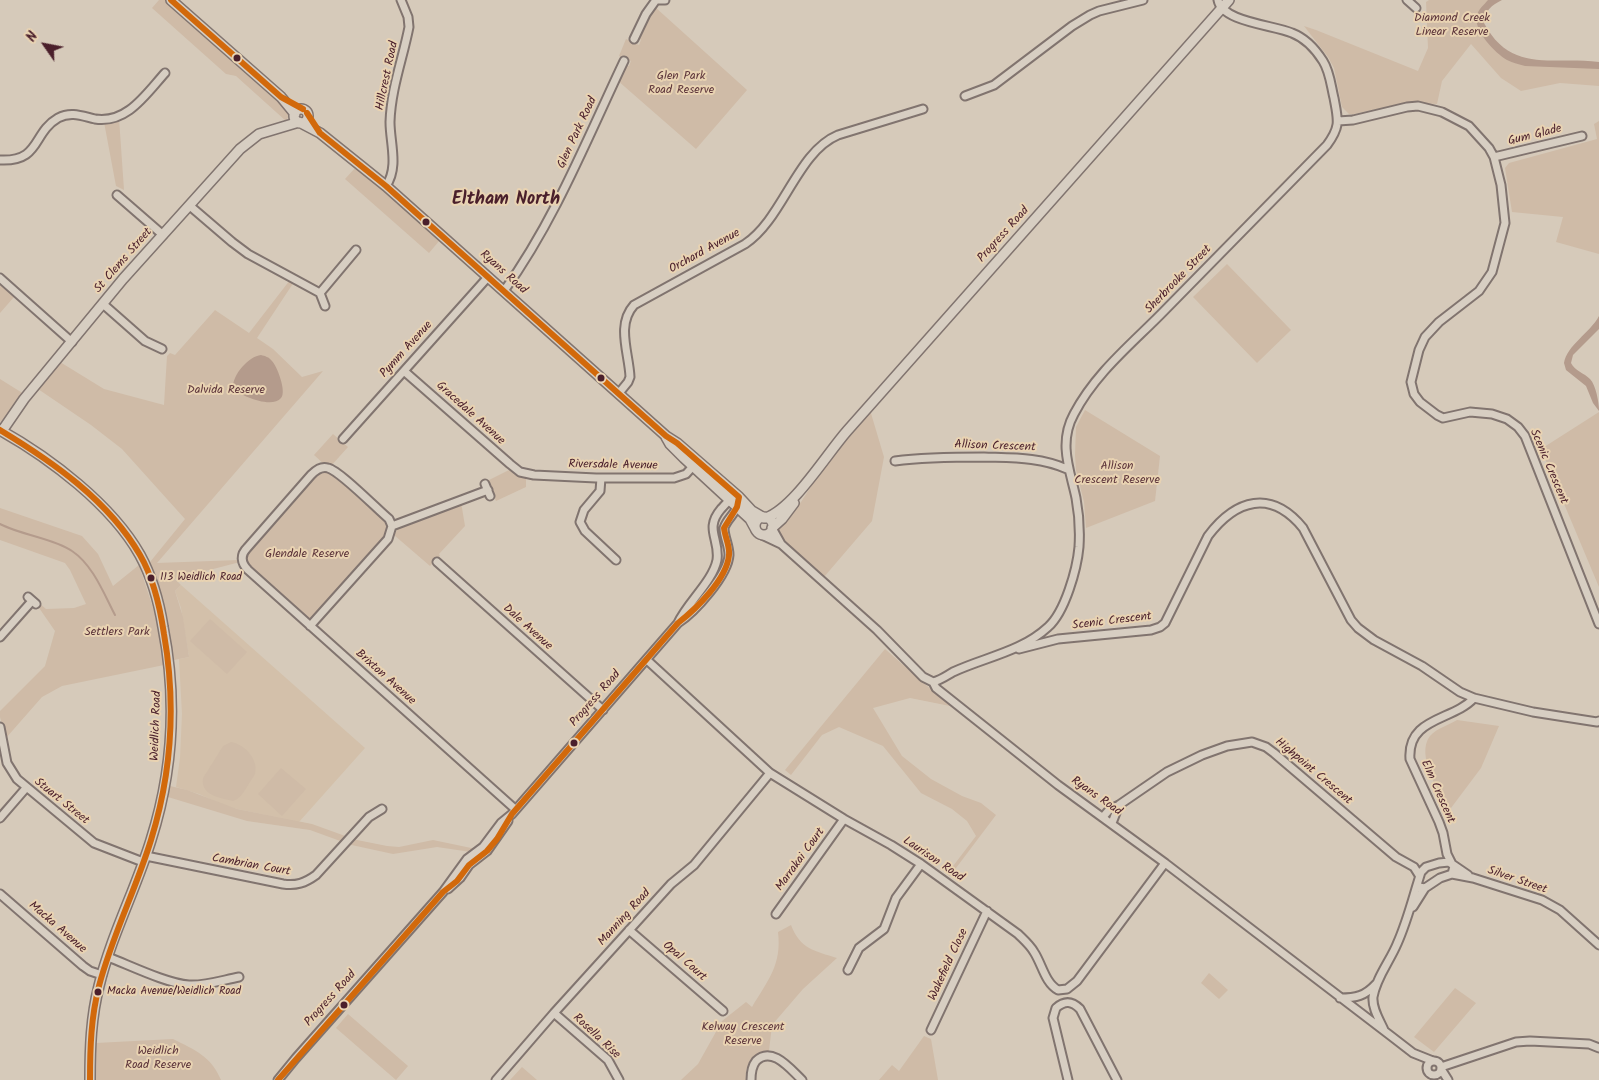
<!DOCTYPE html>
<html>
<head>
<meta charset="utf-8">
<style>
  body { margin:0 }
  #map { position:relative; width:1599px; height:1080px; overflow:hidden; background:#d6caba; font-family:Kalam,sans-serif }
  canvas { display:block }
  .north { position:absolute; left:20px; top:20px; width:50px; height:50px; -webkit-text-stroke:4px #e9d3b2; paint-order:stroke; rotate:303deg; font-size:14px; font-weight:700; line-height:20px; text-align:center; color:#4a1f2b }
  .north::after { content:''; display:block; margin:auto; width:18px; height:22px; background:#4a1f2b; clip-path:polygon(50% 0,100% 100%,50% 72%,0 100%) }
</style>
</head>
<body>
<div id="map">
<canvas width="1599" height="1080"></canvas>
<div class="north">N</div>
</div>
<script>
const ctx = document.querySelector('canvas').getContext('2d');
ctx.lineJoin = 'round';
function paint(path, color) { ctx.fillStyle = color; ctx.fill(path, 'evenodd'); }
function strokePath(path, color, width, dash) { ctx.strokeStyle = color; ctx.lineWidth = width; ctx.lineCap = dash ? 'butt' : 'round'; ctx.setLineDash(dash || []); ctx.stroke(path); }
function label(font, color, halo, rows, align = 'center') {
  ctx.font = font + ' Kalam,sans-serif'; ctx.lineWidth = 4; ctx.setLineDash([]); ctx.textBaseline = 'middle'; ctx.strokeStyle = halo; ctx.fillStyle = color; for (const [text, x, y, turn = 0] of rows) {
    ctx.save(); ctx.translate(x, y); ctx.rotate((+turn || 0) * Math.PI / 180); ctx.textAlign = isNaN(turn) ? turn : align; if (halo) ctx.strokeText(text, 0, 0); ctx.fillText(text, 0, 0); ctx.restore();
  }
}
const built = new Path2D(`
  M 181,585 L 365,748 L 299,822 L 237,809 L 223,805 L 199,794 L 176,787 L 180,758 L 182,714 L 179,659 L 189,657 L 181,608 L 175,591 Z`);
const green = new Path2D(`
  M 159,0 L 166,0 L 285,106 L 289,112 L 289,116 L 286,121 L 236,76 L 226,74 L 152,8 Z
  M 1429,0 L 1498,0 L 1493,2 L 1480,18 L 1484,30 L 1509,58 L 1599,65 L 1599,86 L 1560,83 L 1521,91 L 1501,78 L 1471,44 L 1442,81 L 1437,104 L 1417,103 L 1400,104 L 1354,114 L 1349,114 L 1342,107 L 1334,68 L 1328,57 L 1304,26 L 1316,30 L 1418,71 L 1428,48 L 1426,2 Z
  M 655,7 L 747,90 L 696,149 L 617,80 L 625,65 L 629,66 L 631,61 L 619,56 L 626,39 L 639,45 L 641,40 L 638,37 L 651,11 Z
  M 119,118 L 124,190 L 116,186 L 104,122 Z
  M 1599,121 L 1599,254 L 1556,242 L 1563,217 L 1512,212 L 1505,168 L 1509,163 L 1597,139 L 1594,124 Z
  M 356,167 L 440,240 L 429,253 L 345,179 Z
  M 1227,264 L 1291,330 L 1257,363 L 1193,297 Z
  M 290,280 L 294,282 L 257,338 L 273,349 L 302,377 L 323,371 L 157,563 L 239,560 L 240,562 L 175,579 L 181,585 L 175,591 L 183,617 L 189,657 L 174,660 L 163,601 L 150,562 L 185,519 L 122,449 L 91,425 L 38,389 L 60,362 L 104,389 L 164,405 L 167,356 L 170,353 L 175,355 L 215,310 L 249,333 Z
  M 0,283 L 14,297 L 0,313 Z
  M 0,379 L 24,394 L 4,420 L 0,422 Z
  M 870,410 L 884,457 L 872,521 L 824,577 C 811,563 781,549 778,529 L 801,502 L 830,457 Z
  M 1085,410 L 1160,456 L 1155,501 L 1086,528 L 1084,502 L 1076,470 L 1075,455 L 1076,427 Z
  M 1599,412 L 1599,587 L 1541,449 Z
  M 333,434 L 348,447 L 331,466 L 325,465 L 314,455 Z
  M 511,469 L 526,477 L 526,487 L 496,501 L 487,481 Z
  M 325,470 L 335,474 L 386,520 L 389,526 L 385,538 L 312,619 L 310,620 L 249,568 L 245,559 L 246,553 L 317,473 Z
  M 461,502 L 465,526 L 439,554 L 440,556 L 430,566 L 394,535 L 399,527 Z
  M 0,508 L 82,536 L 98,554 L 113,586 L 139,565 L 155,614 L 164,665 L 62,686 L 42,697 L 6,738 L 0,717 L 0,711 L 45,666 L 55,631 L 37,605 L 39,603 L 46,609 L 74,608 L 86,604 L 70,570 L 65,563 L 0,540 Z
  M 210,619 L 247,652 L 227,674 L 190,641 Z
  M 885,649 L 950,706 L 910,698 L 873,708 L 902,756 L 931,779 L 962,796 L 981,803 L 996,815 L 950,876 L 947,874 L 976,836 L 967,821 L 952,809 L 921,793 L 883,746 L 839,727 L 822,735 L 791,775 L 785,770 Z
  M 1457,720 L 1499,726 L 1481,768 L 1448,812 C 1440,793 1415,755 1430,736 C 1437,728 1449,725 1457,720 Z
  M 231,742 C 244,744 259,759 255,774 C 253,778 249,783 247,787 C 243,793 240,799 233,801 C 220,798 200,795 203,778 L 223,746 Z
  M 281,768 L 306,789 L 282,816 L 258,794 Z
  M 170,786 L 187,790 L 237,809 L 312,824 L 348,837 L 343,842 L 310,830 L 247,821 L 168,797 Z
  M 352,839 L 387,846 L 399,847 L 433,840 L 476,849 L 471,852 L 437,847 L 393,854 L 347,844 Z
  M 791,925 C 800,949 815,951 837,958 L 803,989 L 772,1025 L 769,1051 C 754,1055 744,1064 746,1080 L 681,1080 L 698,1064 L 722,1021 L 746,1002 L 752,1007 C 768,980 782,965 778,932 Z
  M 1209,973 L 1228,990 L 1219,999 L 1201,983 Z
  M 1455,988 L 1476,1003 L 1434,1052 L 1414,1037 Z
  M 348,1014 L 408,1066 L 396,1080 L 336,1028 Z
  M 924,1036 L 931,1039 L 938,1080 L 879,1080 L 892,1065 L 899,1071 Z
  M 173,1039 C 195,1050 211,1056 221,1080 L 96,1080 L 96,1043 Z
  M 522,1067 L 537,1080 L 510,1080 Z`);
const water = new Path2D(`
  M 1488,0 L 1502,0 C 1492,5 1484,11 1484,23 C 1511,74 1552,56 1599,62 L 1599,69 L 1525,66 C 1519,64 1513,63 1507,60 C 1495,53 1473,30 1477,16 C 1478,9 1484,5 1488,0 Z
  M 1599,316 L 1599,329 L 1573,355 L 1571,363 C 1575,371 1584,373 1590,379 C 1596,385 1599,403 1599,411 L 1593,403 L 1586,386 L 1566,370 L 1564,363 C 1567,345 1590,333 1599,316 Z
  M 261,355 C 265,356 269,357 272,361 C 277,366 287,392 281,398 C 272,409 240,396 233,388 C 232,375 249,356 261,355 Z`);
const stream = new Path2D(`
  M 0,524 C 21,535 55,539 72,551 C 93,565 104,594 115,615`);
const minor = new Path2D(`
  M 656,0 L 665,0
  M 1407,0 L 1416,8
  M 634,39 L 646,14 L 656,0
  M 965,96 L 994,85 L 1072,26 L 1090,15 L 1099,11 L 1143,0
  M 1338,121 L 1353,120 L 1407,107 L 1418,106 L 1442,112 L 1469,126 L 1489,148 L 1494,157 L 1501,185 L 1505,223 L 1492,272 L 1479,291 L 1439,322 L 1425,337 L 1419,350 L 1411,382 L 1414,394 L 1420,402 L 1437,415 L 1443,418 L 1470,412 L 1492,414 L 1507,419 L 1518,427 L 1525,436 L 1599,624
  M 1494,157 L 1582,136
  M 0,160 C 41,162 32,133 58,118 C 71,111 82,116 95,119 C 127,124 146,94 165,73
  M 386,186 C 399,167 390,143 390,122 C 391,89 403,58 409,27 L 408,17 L 401,0
  M 117,195 L 163,235
  M 190,206 L 232,242 L 248,254 L 320,293 L 325,306
  M 0,278 L 72,342
  M 504,291 C 555,220 587,139 624,61
  M 320,293 L 356,250
  M 103,304 L 145,341 L 162,349
  M 404,371 L 510,464 L 520,472 L 534,475 L 596,478 L 674,478 L 686,474 L 696,463
  M 619,393 L 628,382 L 630,377 C 629,353 616,325 634,305 L 745,244 C 783,219 797,152 838,135 L 923,109
  M 343,439 L 488,277
  M 895,461 C 925,457 955,457 984,457 C 1013,458 1040,457 1067,469
  M 601,478 L 600,491 L 584,510 L 580,522 L 585,531 L 616,560
  M 485,484 L 490,496
  M 392,526 L 389,519 C 377,509 340,471 328,468 C 321,466 316,470 311,475 L 247,548 C 240,555 241,563 248,570 L 515,809
  M 392,526 L 488,490
  M 772,528 L 781,544
  M 762,535 L 781,544 L 877,630 L 923,677 L 933,682 L 936,688 L 1058,785 L 1165,863 L 1391,1036 L 1413,1053 L 1433,1061
  M 437,562 L 603,710
  M 28,597 L 36,604
  M 678,623 C 687,603 713,581 717,560 C 720,539 704,529 721,509 C 725,505 727,501 733,499
  M 310,626 L 388,539 L 392,526
  M 0,637 L 32,601
  M 1019,649 L 1058,639 L 1151,630 L 1160,627 L 1165,623 L 1208,536 C 1236,499 1271,489 1303,528 L 1351,620 L 1358,628 L 1374,640 L 1422,666 L 1460,692 L 1474,698 L 1533,712 L 1597,722 L 1599,721
  M 647,660 L 770,773 L 844,819 L 891,845 L 921,864 L 1018,934 C 1024,940 1030,945 1034,952 C 1042,964 1045,983 1058,990 L 1067,989 L 1077,981 L 1165,863
  M 933,682 C 941,680 946,676 953,672 C 985,657 1021,652 1048,627 C 1065,612 1077,569 1079,547 C 1080,531 1079,514 1076,498 C 1070,470 1058,443 1074,414 C 1096,372 1133,343 1165,310 C 1219,255 1273,200 1327,145 C 1341,126 1338,120 1334,98 C 1331,86 1330,72 1323,61 C 1316,50 1305,38 1292,33 C 1274,25 1222,22 1218,0
  M 0,727 L 7,763 L 17,779 L 94,843 L 143,862
  M 1103,817 L 1109,810 L 1119,805 L 1167,772 L 1202,755 L 1227,746 L 1252,742 L 1266,747 L 1274,753 L 1396,857 L 1414,867 L 1419,875
  M 0,818 L 26,788
  M 1112,823 L 1119,805
  M 146,856 L 283,884 C 296,886 305,883 316,875 L 369,817 L 382,809
  M 1452,864 L 1447,854 L 1443,833 L 1439,822 L 1410,759 C 1407,717 1453,721 1474,698
  M 1454,866 L 1452,874 L 1440,878 L 1425,888 L 1419,887 L 1417,885 L 1421,872 L 1426,867 L 1439,863 L 1449,862 L 1468,875
  M 1452,874 L 1473,878 L 1542,900 L 1560,910 L 1599,945
  M 448,889 L 460,878 L 469,865 L 487,851 L 508,821
  M 0,894 L 83,966 L 90,971 L 102,975
  M 1413,907 L 1425,888
  M 776,914 L 844,819
  M 629,930 L 723,1011
  M 108,957 C 129,965 168,984 189,985 C 205,986 223,980 239,977
  M 848,970 L 859,948 L 884,929 L 896,898 L 921,864
  M 1340,998 C 1356,998 1365,996 1376,984
  M 554,1013 L 608,1060 L 619,1080
  M 931,1030 L 987,911
  M 1384,1030 C 1379,1019 1372,1008 1373,997 C 1376,978 1390,961 1397,944 C 1406,924 1411,905 1417,885
  M1427 1068a7 7 0 1 1 14 0a7 7 0 1 1-14 0Z
  M 1441,1067 L 1516,1042 L 1530,1041 L 1589,1044 L 1599,1048
  M 1441,1069 L 1448,1080
  M 278,1080 L 296,1058 L 443,892 L 467,859 L 483,847 L 501,823 L 512,814 L 678,623 C 695,612 728,575 729,555 C 729,545 724,537 724,528 C 727,518 737,513 738,503
  M 496,1080 L 554,1013 L 671,884 L 694,865 L 770,773
  M 751,1080 C 751,1073 752,1066 756,1061 C 772,1045 791,1070 802,1080
  M 1068,1080 L 1053,1018 L 1056,1008 C 1065,1000 1072,1001 1080,1009 L 1117,1080`);
const tertiary = new Path2D(`
  M 171,0 L 281,97 L 295,114
  M294 116a7 7 0 1 1 14 0a7 7 0 1 1-14 0Z
  M 301,123 L 320,133 L 386,186 L 666,436 L 677,443 L 739,497 L 752,511 L 764,518
  M 0,430 C 50,458 112,505 140,555 C 152,577 159,602 163,627 C 177,698 173,771 151,840 C 136,889 111,936 99,986 C 91,1017 90,1048 90,1080
  M 2,431 L 24,399 L 123,279 L 240,149 L 259,134 L 299,122
  M 666,437 L 670,444 L 684,458 L 750,519 L 756,530
  M755 526a9 9 0 1 1 18 0a9 9 0 1 1-18 0Z
  M 766,518 C 794,508 826,455 847,431 L 1229,0
  M 772,528 L 782,519 L 794,503`);
const bus1 = new Path2D(`
  M 171,0 L 281,97 L 303,109
  M 0,430 C 53,462 108,500 140,555 C 154,579 160,607 164,634 C 176,703 172,772 151,840 C 136,889 112,936 99,986 C 91,1017 90,1048 90,1080
  M 278,1080 L 443,892 L 457,881 L 469,865 L 487,851 L 497,839 L 512,814 L 678,623 C 696,609 727,579 729,555 C 730,546 725,537 724,528 L 737,507 L 739,497 L 677,443 L 666,436 L 386,186 L 320,133 L 307,113`);
const markers = [
  [237,58,4.5,"#4a1f2b"],
  [426,222,4.5,"#4a1f2b"],
  [601,378,4.5,"#4a1f2b"],
  [151,578,4.5,"#4a1f2b"],
  [574,743,4.5,"#4a1f2b"],
  [98,992,4.5,"#4a1f2b"],
  [344,1005,4.5,"#4a1f2b"]
];
const busNames = [
  ["113 Weidlich Road",160,578],
  ["Macka Avenue/Weidlich Road",107,992]
];
const parkNames = [
  ["Diamond Creek",1452,19],
  ["Linear Reserve",1452,33],
  ["Glen Park",681,77],
  ["Road Reserve",681,91],
  ["Dalvida Reserve",226,391],
  ["Allison",1117,467],
  ["Crescent Reserve",1117,481],
  ["Glendale Reserve",307,555],
  ["Settlers Park",117,633],
  ["Kelway Crescent",743,1028],
  ["Reserve",743,1042],
  ["Weidlich",158,1052],
  ["Road Reserve",158,1066]
];
const streetNames = [
  ["Hillcrest Road",388,76,-78],
  ["Glen Park Road",578,133,-65],
  ["Gum Glade",1535,136,-14],
  ["Progress Road",1004,235,-48],
  ["Orchard Avenue",705,252,-29],
  ["St Clems Street",124,261,-49],
  ["Ryans Road",503,273,42],
  ["Sherbrooke Street",1179,280,-46],
  ["Pymm Avenue",407,350,-48],
  ["Gracedale Avenue",470,414,42],
  ["Allison Crescent",995,447,2],
  ["Riversdale Avenue",613,466,1],
  ["Scenic Crescent",1548,467,67],
  ["Scenic Crescent",1112,622,-7],
  ["Dale Avenue",527,628,42],
  ["Brixton Avenue",385,678,42],
  ["Progress Road",596,699,-49],
  ["Weidlich Road",157,726,-88],
  ["Highpoint Crescent",1313,772,40],
  ["Elm Crescent",1437,792,66],
  ["Ryans Road",1096,797,35],
  ["Stuart Street",61,802,39],
  ["Marrakai Court",801,860,-54],
  ["Laurison Road",933,860,34],
  ["Cambrian Court",251,866,10],
  ["Silver Street",1517,881,19],
  ["Manning Road",625,918,-48],
  ["Macka Avenue",57,928,41],
  ["Opal Court",684,962,41],
  ["Wakefield Close",949,965,-65],
  ["Progress Road",331,999,-48],
  ["Rosella Rise",596,1037,43]
];
const districtNames = [
  ["Eltham North",506,201]
];
paint(built, '#d3c0aa');
paint(green, '#cfbba7');
paint(water, '#b49b8c');
strokePath(stream, '#b49b8c', 2);
strokePath(minor, '#81746f', 11);
strokePath(tertiary, '#81746f', 12);
strokePath(minor, '#d7cec2', 7);
strokePath(tertiary, '#d7cec2', 9);
strokePath(bus1, '#d2690b', 6);
for (const [x, y, r, color] of markers) { const dot = new Path2D(); dot.arc(x, y, r, 0, 2 * Math.PI); ctx.fillStyle = color; ctx.fill(dot); strokePath(dot, '#e9d3b2', 2); }
label('11px', '#4a1f2b', '#e9d3b2', busNames, 'left');
label('12px', '#5d353b', '#e9d3b2', parkNames);
label('12px', '#4a1f2b', '#e9d3b2', streetNames);
label('bold 18px', '#4a1f2b', '#e9d3b2', districtNames);
</script>
</body>
</html>
